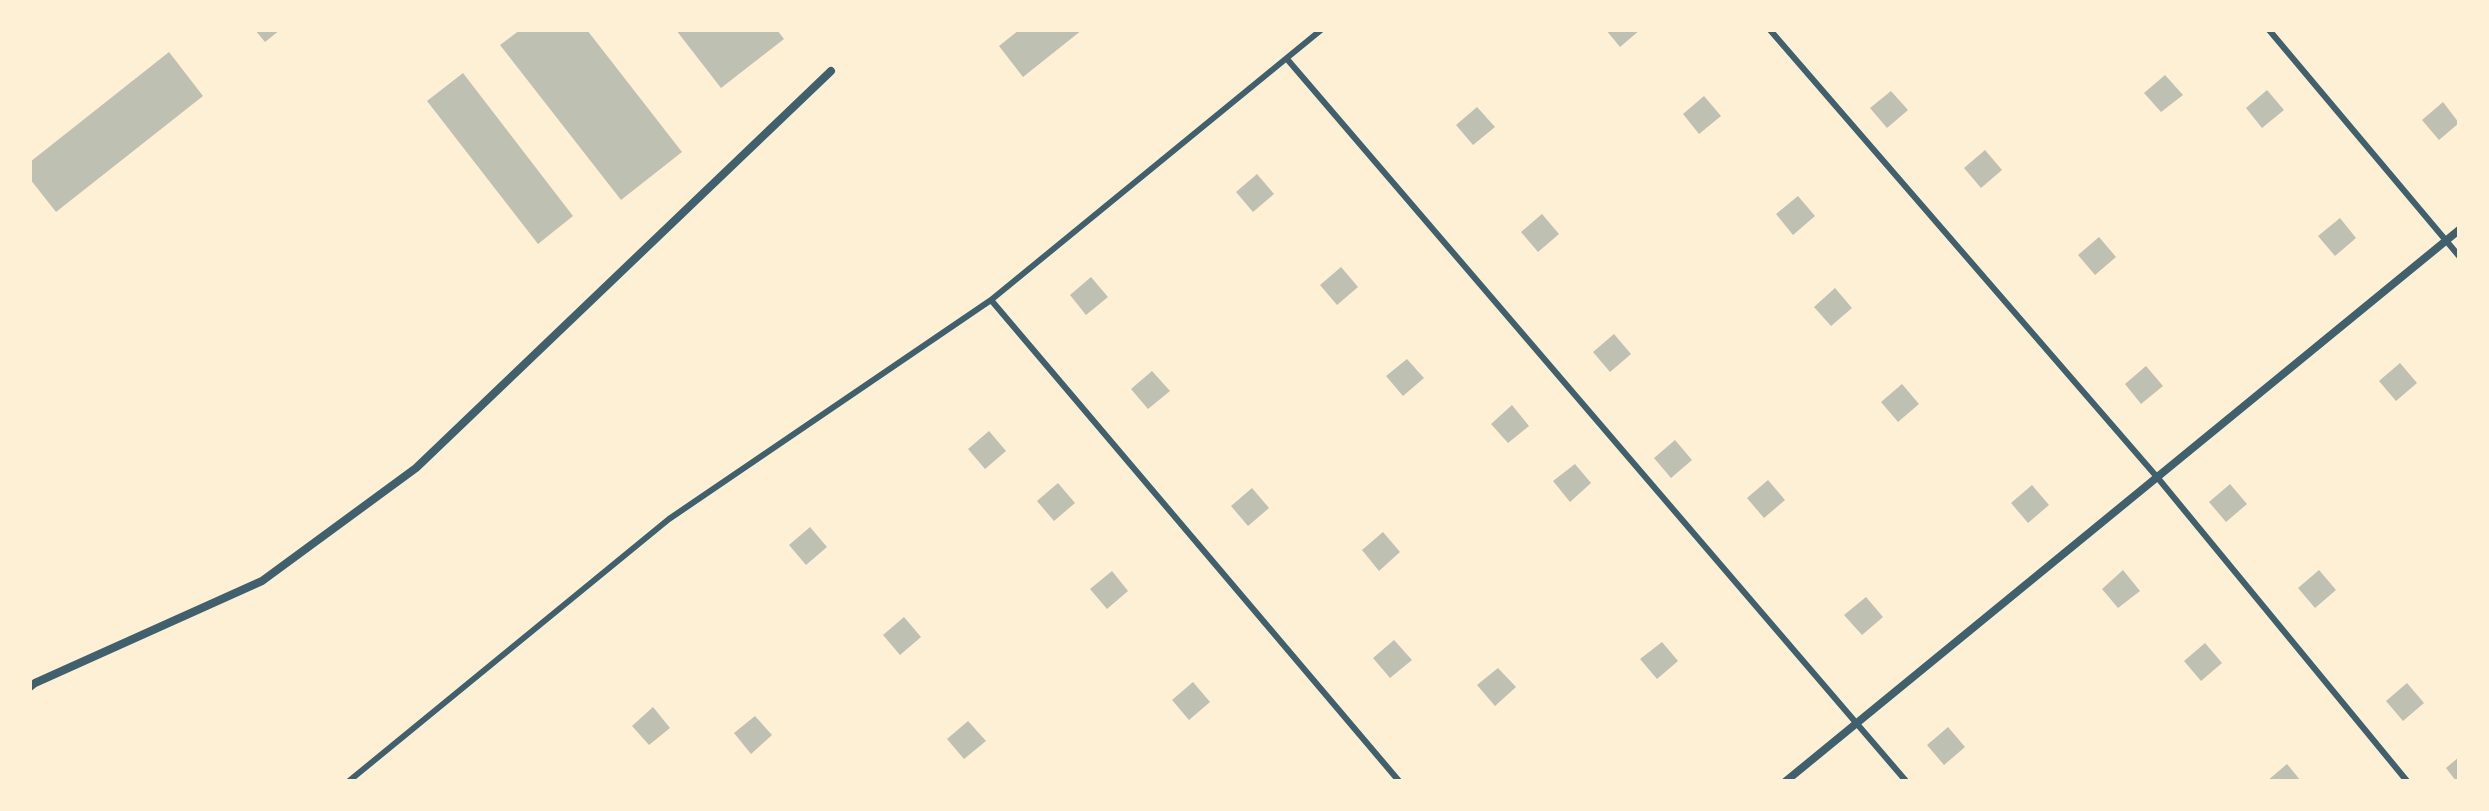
<!DOCTYPE html>
<html>
<head>
<meta charset="utf-8">
<style>
  body { margin:0 }
  #map { position:relative; width:2489px; height:811px; overflow:hidden; background:#fdf0d5; font-family:"Exo 2",sans-serif }
  canvas { display:block }
  .frame { position:absolute; inset:0; border:32px solid #fdf0d5; pointer-events:none }
</style>
</head>
<body>
<div id="map">
<canvas width="2489" height="811"></canvas>
<div class="frame"></div>
</div>
<script>
const ctx = document.querySelector('canvas').getContext('2d');
ctx.lineJoin = 'round';
function paint(path, color) { ctx.fillStyle = color; ctx.fill(path, 'evenodd'); }
function strokePath(path, color, width, dash) { ctx.strokeStyle = color; ctx.lineWidth = width; ctx.lineCap = dash ? 'butt' : 'round'; ctx.setLineDash(dash || []); ctx.stroke(path); }
const building = new Path2D(`
  M 255,30 L 280,30 L 265,42 Z
  M 520,30 L 587,30 L 682,152 L 621,200 L 500,45 Z
  M 676,30 L 777,30 L 784,39 L 721,88 Z
  M 1019,30 L 1082,30 L 1023,77 L 999,46 Z
  M 1606,30 L 1640,30 L 1620,47 Z
  M 169,52 L 203,96 L 56,212 L 30,179 L 30,162 Z
  M 463,73 L 573,216 L 538,244 L 427,101 Z
  M 2165,75 L 2183,95 L 2161,112 L 2144,93 Z
  M 2267,90 L 2284,110 L 2262,128 L 2246,108 Z
  M 1891,91 L 1908,110 L 1887,128 L 1870,108 Z
  M 1704,96 L 1721,116 L 1699,134 L 1683,114 Z
  M 2443,102 L 2459,123 L 2439,140 L 2422,120 Z
  M 1477,107 L 1495,127 L 1473,145 L 1456,125 Z
  M 1985,150 L 2002,170 L 1981,188 L 1964,168 Z
  M 1257,174 L 1274,194 L 1253,212 L 1236,192 Z
  M 1798,196 L 1815,216 L 1793,235 L 1776,214 Z
  M 1542,214 L 1559,234 L 1538,252 L 1521,232 Z
  M 2340,218 L 2356,238 L 2335,256 L 2318,236 Z
  M 2099,237 L 2116,257 L 2095,275 L 2078,255 Z
  M 1341,267 L 1358,287 L 1337,305 L 1320,285 Z
  M 1091,277 L 1108,297 L 1086,315 L 1070,295 Z
  M 1835,288 L 1852,308 L 1831,326 L 1814,307 Z
  M 1614,334 L 1631,354 L 1610,372 L 1593,352 Z
  M 1407,359 L 1424,378 L 1403,396 L 1386,376 Z
  M 2400,363 L 2417,383 L 2396,401 L 2379,381 Z
  M 2146,366 L 2163,386 L 2141,404 L 2125,384 Z
  M 1152,371 L 1170,391 L 1148,409 L 1131,389 Z
  M 1902,384 L 1919,404 L 1898,422 L 1881,402 Z
  M 1512,405 L 1529,426 L 1508,443 L 1491,424 Z
  M 989,431 L 1006,451 L 985,469 L 968,449 Z
  M 1675,440 L 1692,460 L 1671,478 L 1654,458 Z
  M 1575,464 L 1591,483 L 1570,502 L 1553,481 Z
  M 1768,480 L 1785,500 L 1764,518 L 1747,498 Z
  M 1058,483 L 1075,503 L 1054,521 L 1037,501 Z
  M 2230,484 L 2247,504 L 2226,522 L 2209,502 Z
  M 2032,485 L 2049,505 L 2028,523 L 2011,503 Z
  M 1252,488 L 1269,508 L 1248,526 L 1231,506 Z
  M 810,527 L 827,547 L 806,565 L 789,545 Z
  M 1383,532 L 1400,552 L 1379,571 L 1362,550 Z
  M 2123,570 L 2140,591 L 2118,608 L 2102,589 Z
  M 2319,570 L 2336,590 L 2315,608 L 2298,588 Z
  M 1112,571 L 1128,591 L 1107,609 L 1090,589 Z
  M 1866,597 L 1883,617 L 1862,635 L 1844,615 Z
  M 904,617 L 921,637 L 900,655 L 883,635 Z
  M 1394,640 L 1412,660 L 1390,678 L 1373,658 Z
  M 1662,642 L 1678,661 L 1657,679 L 1640,659 Z
  M 2205,643 L 2222,663 L 2201,681 L 2184,661 Z
  M 1498,668 L 1516,687 L 1495,706 L 1477,685 Z
  M 1193,682 L 1210,702 L 1189,720 L 1172,700 Z
  M 2407,683 L 2424,703 L 2403,721 L 2386,701 Z
  M 653,707 L 670,728 L 649,745 L 632,726 Z
  M 755,716 L 772,735 L 751,754 L 734,733 Z
  M 968,721 L 986,741 L 964,759 L 947,739 Z
  M 1948,727 L 1965,747 L 1944,765 L 1927,745 Z
  M 2459,757 L 2459,781 L 2456,781 L 2446,768 Z
  M 2287,764 L 2301,781 L 2267,781 Z`);
const service = new Path2D(`
  M 1770,30 L 2157,477 L 2407,781
  M 2269,30 L 2459,256
  M 1287,59 L 1906,781
  M 991,300 L 1399,781
  M 349,781 L 669,519 L 991,300 L 1321,30`);
const minor = new Path2D(`
  M 30,687 L 35,683 L 262,581 L 416,468 L 831,71
  M 1786,781 L 2459,230`);
paint(building, '#bec0b2');
strokePath(service, '#3f606c', 6);
strokePath(minor, '#3f606c', 8);
</script>
</body>
</html>
